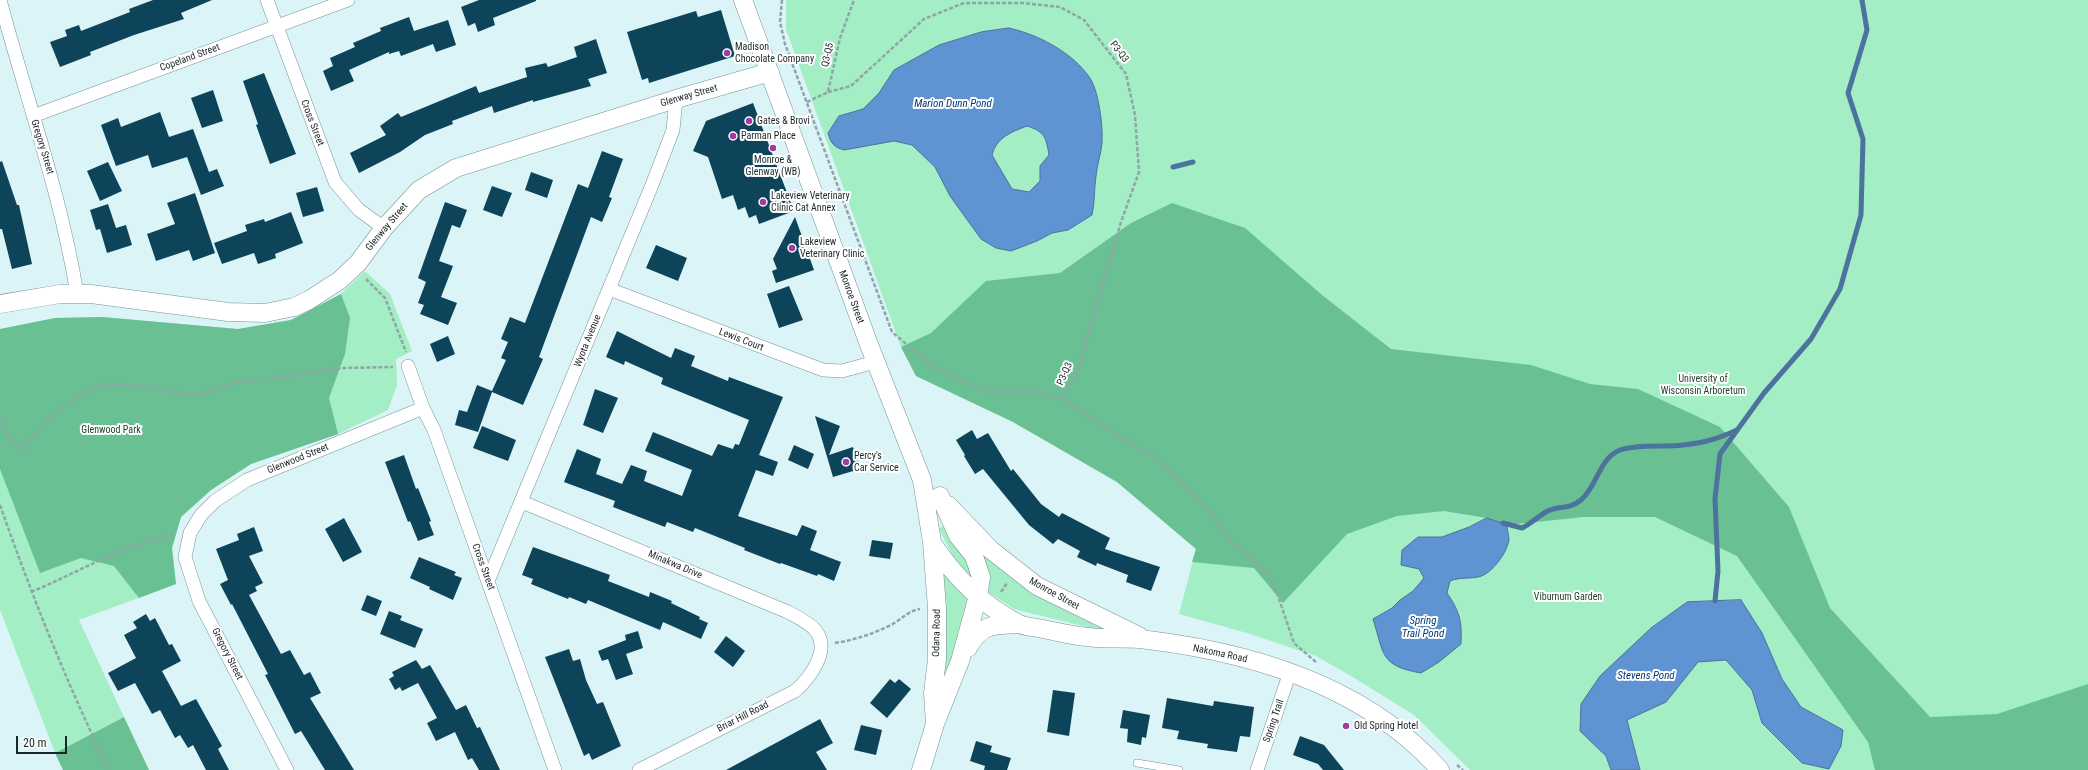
<!DOCTYPE html>
<html>
<head>
<meta charset="utf-8">
<style>
  body { margin:0 }
  #map { position:relative; width:2088px; height:770px; overflow:hidden; background:#daf4f7; font-family:"Roboto Condensed",sans-serif }
  canvas { display:block }
  .scale { position:absolute; left:16px; top:736px; width:51px; height:18px; box-sizing:border-box; border:2px solid #1c2527; border-top:0; padding-left:5px; font-size:12px; line-height:14px; white-space:nowrap; color:#1c2527; -webkit-text-stroke:3px #fff; paint-order:stroke }
</style>
</head>
<body>
<div id="map">
<canvas width="2088" height="770"></canvas>
<div class="scale">20 m</div>
</div>
<script>
const ctx = document.querySelector('canvas').getContext('2d');
ctx.lineJoin = 'round';
function paint(path, color) { ctx.fillStyle = color; ctx.fill(path, 'evenodd'); }
function strokePath(path, color, width, dash) { ctx.strokeStyle = color; ctx.lineWidth = width; ctx.lineCap = dash ? 'butt' : 'round'; ctx.setLineDash(dash || []); ctx.stroke(path); }
function label(font, color, halo, rows, align = 'center') {
  ctx.font = font + ' "Roboto Condensed",sans-serif'; ctx.lineWidth = 4; ctx.setLineDash([]); ctx.textBaseline = 'middle'; ctx.strokeStyle = halo; ctx.fillStyle = color; for (const [text, x, y, turn = 0] of rows) {
    ctx.save(); ctx.translate(x, y); ctx.rotate((+turn || 0) * Math.PI / 180); ctx.textAlign = isNaN(turn) ? turn : align; if (halo) ctx.strokeText(text, 0, 0); ctx.fillText(text, 0, 0); ctx.restore();
  }
}
const green = new Path2D(`
  M 786,0 L 2088,0 L 2088,770 L 1470,770 L 1414,715 L 1351,676 L 1316,656 L 1247,633 L 1179,614 L 1196,549 L 1117,482 L 1013,422 L 916,376 L 901,347 L 786,29 Z
  M 365,271 L 390,294 L 412,351 L 396,359 L 397,385 L 388,410 L 338,434 L 251,464 L 211,490 L 181,517 L 172,548 L 176,584 L 79,620 L 124,717 L 55,753 L 0,610 L 0,329 L 55,318 L 102,317 L 238,329 L 291,320 L 341,294 Z
  M 951,513 L 1105,626 L 1103,631 L 1014,609 L 988,592 L 989,581 Z
  M 943,526 L 966,556 L 974,580 L 971,579 L 953,556 L 939,529 Z
  M 941,567 L 971,600 L 945,679 L 942,678 Z`);
const forest = new Path2D(`
  M 1172,203 L 1245,228 L 1322,295 L 1391,349 L 1531,365 L 1590,384 L 1638,389 L 1720,427 L 1789,507 L 1830,608 L 1930,717 L 1997,714 L 2088,684 L 2088,770 L 1875,770 L 1868,742 L 1737,556 L 1655,517 L 1584,517 L 1507,525 L 1487,518 L 1444,511 L 1397,516 L 1347,534 L 1283,603 L 1254,568 L 1192,562 L 1196,549 L 1117,482 L 1013,422 L 916,376 L 901,347 L 931,333 L 986,281 L 1060,273 L 1131,223 Z
  M 341,294 L 350,318 L 345,354 L 329,398 L 338,434 L 251,464 L 211,490 L 181,517 L 172,548 L 176,584 L 139,598 L 114,566 L 81,558 L 40,573 L 0,469 L 0,329 L 55,318 L 102,317 L 238,329 L 291,320 Z
  M 124,717 L 149,770 L 63,770 L 55,753 Z`);
const water = new Path2D(`
  M 1009,28 C 1039,35 1072,52 1090,78 C 1099,92 1103,126 1102,143 C 1101,154 1097,165 1096,176 C 1094,190 1095,201 1092,215 L 1068,230 L 1052,233 L 1037,241 L 1011,251 L 996,248 L 981,239 L 950,196 L 935,167 L 912,145 L 894,141 L 844,150 C 833,147 831,143 828,133 L 839,116 L 863,109 L 879,93 L 894,70 L 939,45 L 981,32 ZM 1027,126 C 1045,132 1046,137 1049,155 L 1040,166 L 1040,181 L 1029,192 L 1012,189 L 992,155 C 996,138 1011,132 1027,126 Z
  M 1487,518 L 1507,525 C 1507,530 1509,536 1509,540 C 1507,553 1491,575 1478,577 C 1469,579 1460,577 1450,581 L 1447,593 C 1460,612 1462,621 1461,644 L 1439,662 L 1421,673 C 1380,666 1384,654 1373,619 L 1392,608 L 1400,600 L 1413,591 L 1424,578 L 1419,569 L 1401,565 L 1402,550 L 1418,537 L 1442,537 L 1469,527 Z
  M 1741,600 L 1762,633 L 1782,679 L 1801,707 L 1843,730 L 1841,746 L 1829,769 L 1802,763 L 1762,723 L 1752,690 L 1726,660 L 1698,662 L 1666,702 L 1627,720 L 1640,770 L 1611,770 L 1606,756 L 1580,731 L 1581,704 L 1600,676 L 1651,628 L 1687,602 Z`);
const stream = new Path2D(`
  M 1173,167 L 1193,162
  M 1503,523 L 1522,528 C 1531,524 1543,512 1550,510 C 1560,506 1570,509 1581,500 C 1597,487 1599,458 1620,450 C 1635,445 1654,446 1669,446 C 1694,445 1714,441 1737,430
  M 1715,601 L 1718,571 L 1715,499 L 1720,454 L 1764,393 L 1811,339 L 1840,289 L 1861,215 L 1863,139 L 1848,93 L 1867,30 L 1862,0`);
const building = new Path2D(`
  M 153,0 L 212,0 L 181,13 L 184,19 L 134,35 L 90,52 L 91,55 L 60,67 L 50,42 L 67,36 L 65,30 L 79,25 L 81,31 L 130,12 L 129,9 Z
  M 479,0 L 536,0 L 536,1 L 493,18 L 495,25 L 478,32 L 475,23 L 468,26 L 461,7 Z
  M 721,10 L 735,56 L 649,83 L 648,78 L 642,80 L 627,32 L 696,11 L 698,17 Z
  M 409,17 L 414,31 L 448,20 L 456,45 L 436,52 L 433,44 L 401,56 L 399,51 L 389,54 L 389,52 L 349,70 L 354,81 L 331,91 L 323,71 L 333,66 L 330,58 L 355,47 L 353,43 L 381,31 L 380,28 Z
  M 596,39 L 607,73 L 588,79 L 591,86 L 533,102 L 533,100 L 494,113 L 492,106 L 452,121 L 453,124 L 425,135 L 400,152 L 359,173 L 350,153 L 386,135 L 380,126 L 398,113 L 401,117 L 476,86 L 479,93 L 527,77 L 525,68 L 546,63 L 548,67 L 577,57 L 574,47 Z
  M 264,73 L 296,154 L 270,164 L 256,125 L 258,124 L 243,81 Z
  M 213,90 L 223,121 L 202,128 L 191,98 Z
  M 753,103 L 794,211 L 759,224 L 756,215 L 749,218 L 745,207 L 738,210 L 733,195 L 722,199 L 708,157 L 693,151 L 706,121 Z
  M 160,112 L 169,137 L 193,129 L 209,172 L 217,169 L 224,186 L 201,195 L 187,157 L 152,168 L 148,155 L 116,166 L 101,125 L 118,118 L 121,127 Z
  M 602,151 L 623,159 L 609,197 L 612,198 L 602,222 L 591,217 L 539,357 L 543,359 L 523,405 L 492,392 L 478,432 L 455,425 L 459,410 L 467,412 L 477,385 L 492,391 L 506,360 L 501,358 L 508,342 L 501,339 L 510,317 L 525,323 L 578,184 L 588,188 Z
  M 2,161 L 17,205 L 19,205 L 32,264 L 12,269 L 2,229 L 0,229 L 0,162 Z
  M 108,162 L 122,191 L 100,201 L 87,171 Z
  M 531,172 L 553,180 L 547,198 L 525,190 Z
  M 492,186 L 512,193 L 502,217 L 483,210 Z
  M 317,187 L 324,211 L 303,217 L 296,193 Z
  M 195,193 L 215,253 L 193,261 L 189,250 L 156,261 L 147,234 L 175,224 L 167,203 Z
  M 445,202 L 467,210 L 460,228 L 452,225 L 439,261 L 453,266 L 441,297 L 457,303 L 448,325 L 420,314 L 424,305 L 418,303 L 426,282 L 418,278 Z
  M 108,204 L 116,228 L 126,225 L 132,245 L 107,253 L 100,229 L 96,230 L 90,210 Z
  M 291,212 L 303,243 L 275,254 L 276,258 L 258,264 L 254,253 L 222,264 L 214,243 L 247,231 L 245,225 L 264,219 L 265,222 Z
  M 795,217 L 814,270 L 776,283 L 772,271 L 777,269 L 773,259 Z
  M 656,245 L 687,258 L 678,281 L 646,268 Z
  M 789,286 L 803,320 L 779,328 L 767,294 Z
  M 617,331 L 671,358 L 675,348 L 695,356 L 691,366 L 728,381 L 729,377 L 783,397 L 759,455 L 778,462 L 773,476 L 756,470 L 738,516 L 797,536 L 802,525 L 817,531 L 810,550 L 841,562 L 834,581 L 818,574 L 817,576 L 781,563 L 780,564 L 744,550 L 745,548 L 695,528 L 693,532 L 667,522 L 665,527 L 613,507 L 615,501 L 564,482 L 577,449 L 601,459 L 596,474 L 622,484 L 631,465 L 647,471 L 644,481 L 682,496 L 692,470 L 645,451 L 653,432 L 712,456 L 718,444 L 733,449 L 735,444 L 739,445 L 749,420 L 661,384 L 663,378 L 625,361 L 624,365 L 606,357 Z
  M 448,336 L 455,354 L 437,362 L 430,344 Z
  M 595,389 L 618,398 L 603,433 L 583,425 Z
  M 815,416 L 840,426 L 829,455 L 853,447 L 860,469 L 833,477 Z
  M 482,426 L 516,440 L 508,461 L 473,448 Z
  M 972,430 L 977,439 L 988,433 L 1011,471 L 1013,469 L 1041,504 L 1059,517 L 1062,513 L 1110,538 L 1105,549 L 1160,567 L 1151,591 L 1126,582 L 1128,575 L 1097,563 L 1096,566 L 1077,557 L 1080,551 L 1058,539 L 1053,544 L 1029,525 L 983,469 L 975,474 L 964,456 L 965,455 L 956,440 Z
  M 794,445 L 814,454 L 808,469 L 788,460 Z
  M 404,455 L 416,489 L 418,488 L 431,521 L 429,522 L 434,535 L 418,541 L 410,521 L 408,522 L 385,462 Z
  M 344,518 L 362,552 L 343,562 L 325,529 Z
  M 254,527 L 263,551 L 249,556 L 263,583 L 255,587 L 257,591 L 249,595 L 281,654 L 290,650 L 304,675 L 310,672 L 321,693 L 310,698 L 354,770 L 325,770 L 301,731 L 295,734 L 265,675 L 268,674 L 232,604 L 231,605 L 220,584 L 228,580 L 216,549 L 239,540 L 237,534 Z
  M 872,540 L 893,543 L 890,559 L 869,556 Z
  M 533,547 L 610,575 L 608,581 L 649,597 L 650,592 L 672,601 L 671,603 L 700,617 L 699,619 L 708,623 L 701,639 L 663,622 L 660,630 L 588,600 L 586,604 L 569,597 L 568,599 L 531,584 L 533,579 L 522,575 Z
  M 419,557 L 456,572 L 454,575 L 462,578 L 453,600 L 429,589 L 430,587 L 410,578 Z
  M 367,595 L 382,601 L 376,616 L 361,610 Z
  M 389,611 L 402,616 L 400,620 L 423,629 L 415,648 L 380,634 Z
  M 146,614 L 150,621 L 155,618 L 169,645 L 172,644 L 181,661 L 162,671 L 181,706 L 196,699 L 222,746 L 218,749 L 229,770 L 206,770 L 193,745 L 188,748 L 180,735 L 175,738 L 160,710 L 152,714 L 135,683 L 118,691 L 108,673 L 136,658 L 124,635 L 137,628 L 133,622 Z
  M 638,631 L 643,648 L 626,654 L 633,674 L 616,680 L 608,659 L 602,661 L 598,651 L 626,640 L 625,635 Z
  M 726,636 L 745,651 L 733,667 L 714,652 Z
  M 569,649 L 573,661 L 580,659 L 586,680 L 597,704 L 603,702 L 621,746 L 592,760 L 589,753 L 584,756 L 545,657 Z
  M 416,660 L 422,669 L 430,665 L 456,710 L 466,705 L 477,728 L 480,727 L 500,770 L 479,770 L 472,758 L 468,760 L 455,732 L 436,741 L 427,723 L 437,718 L 418,683 L 402,691 L 400,687 L 395,690 L 389,679 L 394,676 L 392,672 Z
  M 890,679 L 895,683 L 899,679 L 911,689 L 887,718 L 870,703 Z
  M 1053,690 L 1075,693 L 1069,736 L 1047,732 Z
  M 1167,698 L 1213,706 L 1214,701 L 1254,707 L 1250,737 L 1240,736 L 1237,752 L 1207,748 L 1208,744 L 1177,739 L 1179,731 L 1162,728 Z
  M 1123,710 L 1150,715 L 1146,738 L 1142,737 L 1141,745 L 1127,742 L 1128,729 L 1120,728 Z
  M 820,719 L 833,743 L 816,752 L 827,770 L 726,770 Z
  M 861,725 L 882,730 L 876,755 L 854,750 Z
  M 1300,736 L 1324,745 L 1344,770 L 1323,770 L 1318,764 L 1293,755 Z
  M 976,741 L 992,746 L 990,752 L 1011,758 L 1007,770 L 984,770 L 985,766 L 970,761 Z`);
const path = new Path2D(`
  M 782,0 L 780,22 L 785,44 L 892,332 L 930,364 L 963,382 L 986,391 L 1033,391 L 1062,399 L 1161,462 L 1195,496 L 1216,520 L 1227,537 L 1266,574 L 1277,593 L 1294,643 L 1317,663
  M 828,92 L 851,86 L 924,19 L 964,3 L 1023,3 L 1060,7 L 1084,20 L 1126,74 L 1135,115 L 1139,172 L 1121,222 L 1076,375 L 1062,399
  M 807,102 L 828,92 L 840,38 L 854,0
  M 366,279 L 385,298 L 406,352
  M 0,419 L 8,437 L 21,451 L 55,412 L 100,384 L 145,386 L 194,396 L 235,383 L 342,368 L 393,367
  M 0,505 C 32,596 67,684 109,770
  M 31,592 C 79,572 124,544 175,535
  M 1001,592 L 1007,583
  M 835,643 C 854,640 873,634 891,625 C 901,620 909,610 920,609
  M 1457,765 L 1463,770`);
const lane = new Path2D(`
  M 1137,763 L 1179,770`);
const street = new Path2D(`
  M 0,0 C 26,98 61,194 77,294
  M 267,0 L 335,182 L 359,210 L 384,228
  M 33,116 L 348,0
  M 609,289 L 823,370 L 842,371 L 875,362
  M 408,366 L 423,408 L 434,430 L 555,770
  M 522,502 L 788,612 C 797,617 810,623 816,631 C 831,651 809,679 795,691 L 639,770
  M 488,581 L 652,185 L 673,130 L 676,99
  M 287,770 L 199,601 L 185,557 L 190,533 L 201,515 L 215,501 L 247,480 L 423,408
  M 1257,770 L 1290,672`);
const secondary = new Path2D(`
  M 743,0 L 868,342 L 922,480 L 932,542 L 937,608 L 937,659 L 933,693 L 935,724
  M 0,304 L 60,294 L 91,294 L 228,312 L 265,313 L 294,307 L 309,300 L 340,280 L 358,263 L 384,228 L 419,190 L 456,168 L 676,99 L 770,72
  M 948,505 L 991,550 L 1037,586 L 1139,636
  M 932,543 C 954,576 981,604 1017,623 C 1024,627 1035,627 1043,629 C 1058,632 1073,636 1088,637 C 1108,640 1128,637 1148,640 C 1254,653 1367,687 1440,770
  M 968,648 C 981,624 992,625 1018,624
  M 921,770 L 935,724 L 960,661 L 978,596 L 981,577 L 974,556 L 958,536 L 940,496`);
const markers = [
  [727,53,4,"#9d3ca3"],
  [749,121,4,"#9d3ca3"],
  [733,136,4,"#9d3ca3"],
  [773,148,4,"#9d3ca3"],
  [763,202,4,"#9d3ca3"],
  [792,248,4,"#9d3ca3"],
  [846,462,4,"#9d3ca3"],
  [1346,726,4,"#9d3ca3"]
];
const poiNames = [
  ["Madison",735,47],
  ["Chocolate Company",735,59],
  ["Gates & Brovi",757,121],
  ["Parman Place",741,136],
  ["Monroe &",773,160,"center"],
  ["Glenway (WB)",773,172,"center"],
  ["Lakeview Veterinary",771,196],
  ["Clinic Cat Annex",771,208],
  ["Lakeview",800,242],
  ["Veterinary Clinic",800,254],
  ["Percy's",854,456],
  ["Car Service",854,468],
  ["Old Spring Hotel",1354,726]
];
const streetNames = [
  ["P3-Q3",1119,52,52],
  ["Q3-Q5",828,55,-77],
  ["Copeland Street",190,58,-20],
  ["Glenway Street",689,96,-16],
  ["Cross Street",312,123,69],
  ["Gregory Street",42,147,73],
  ["Glenway Street",387,227,-50],
  ["Monroe Street",851,297,70],
  ["Lewis Court",741,340,21],
  ["Wyota Avenue",588,341,-68],
  ["P3-Q3",1065,374,-66],
  ["Glenwood Street",298,459,-22],
  ["Minakwa Drive",675,565,23],
  ["Cross Street",483,567,70],
  ["Monroe Street",1054,594,29],
  ["Odana Road",937,633,-89],
  ["Gregory Street",227,654,63],
  ["Nakoma Road",1220,654,12],
  ["Briar Hill Road",743,717,-27],
  ["Spring Trail",1274,721,-71]
];
const parkNames = [
  ["University of",1703,379],
  ["Wisconsin Arboretum",1703,391],
  ["Glenwood Park",111,430],
  ["Viburnum Garden",1568,597]
];
const waterNames = [
  ["Marion Dunn Pond",953,104],
  ["Spring",1423,621],
  ["Trail Pond",1423,634],
  ["Stevens Pond",1646,676]
];
paint(green, '#a3eec4');
paint(forest, '#69c193');
paint(water, '#6093d1');
strokePath(water, '#4c729e', 1);
strokePath(stream, '#4c729e', 5);
paint(building, '#0e445a');
strokePath(lane, '#7a9295', 8);
strokePath(street, '#7a9295', 14);
strokePath(secondary, '#7a9295', 19);
strokePath(path, '#91a4a7', 2.5, [4, 2]);
strokePath(lane, '#fff', 7);
strokePath(street, '#fff', 13);
strokePath(secondary, '#fff', 18);
for (const [x, y, r, color] of markers) { const dot = new Path2D(); dot.arc(x, y, r, 0, 2 * Math.PI); ctx.fillStyle = color; ctx.fill(dot); strokePath(dot, '#fff', 1.5); }
label('10px', '#1c2527', '#fff', poiNames, 'left');
label('10px', '#1c2527', '#fff', streetNames);
label('10px', '#1c422f', '#fff', parkNames);
label('italic 11px', '#013972', '#fff', waterNames);
</script>
</body>
</html>
